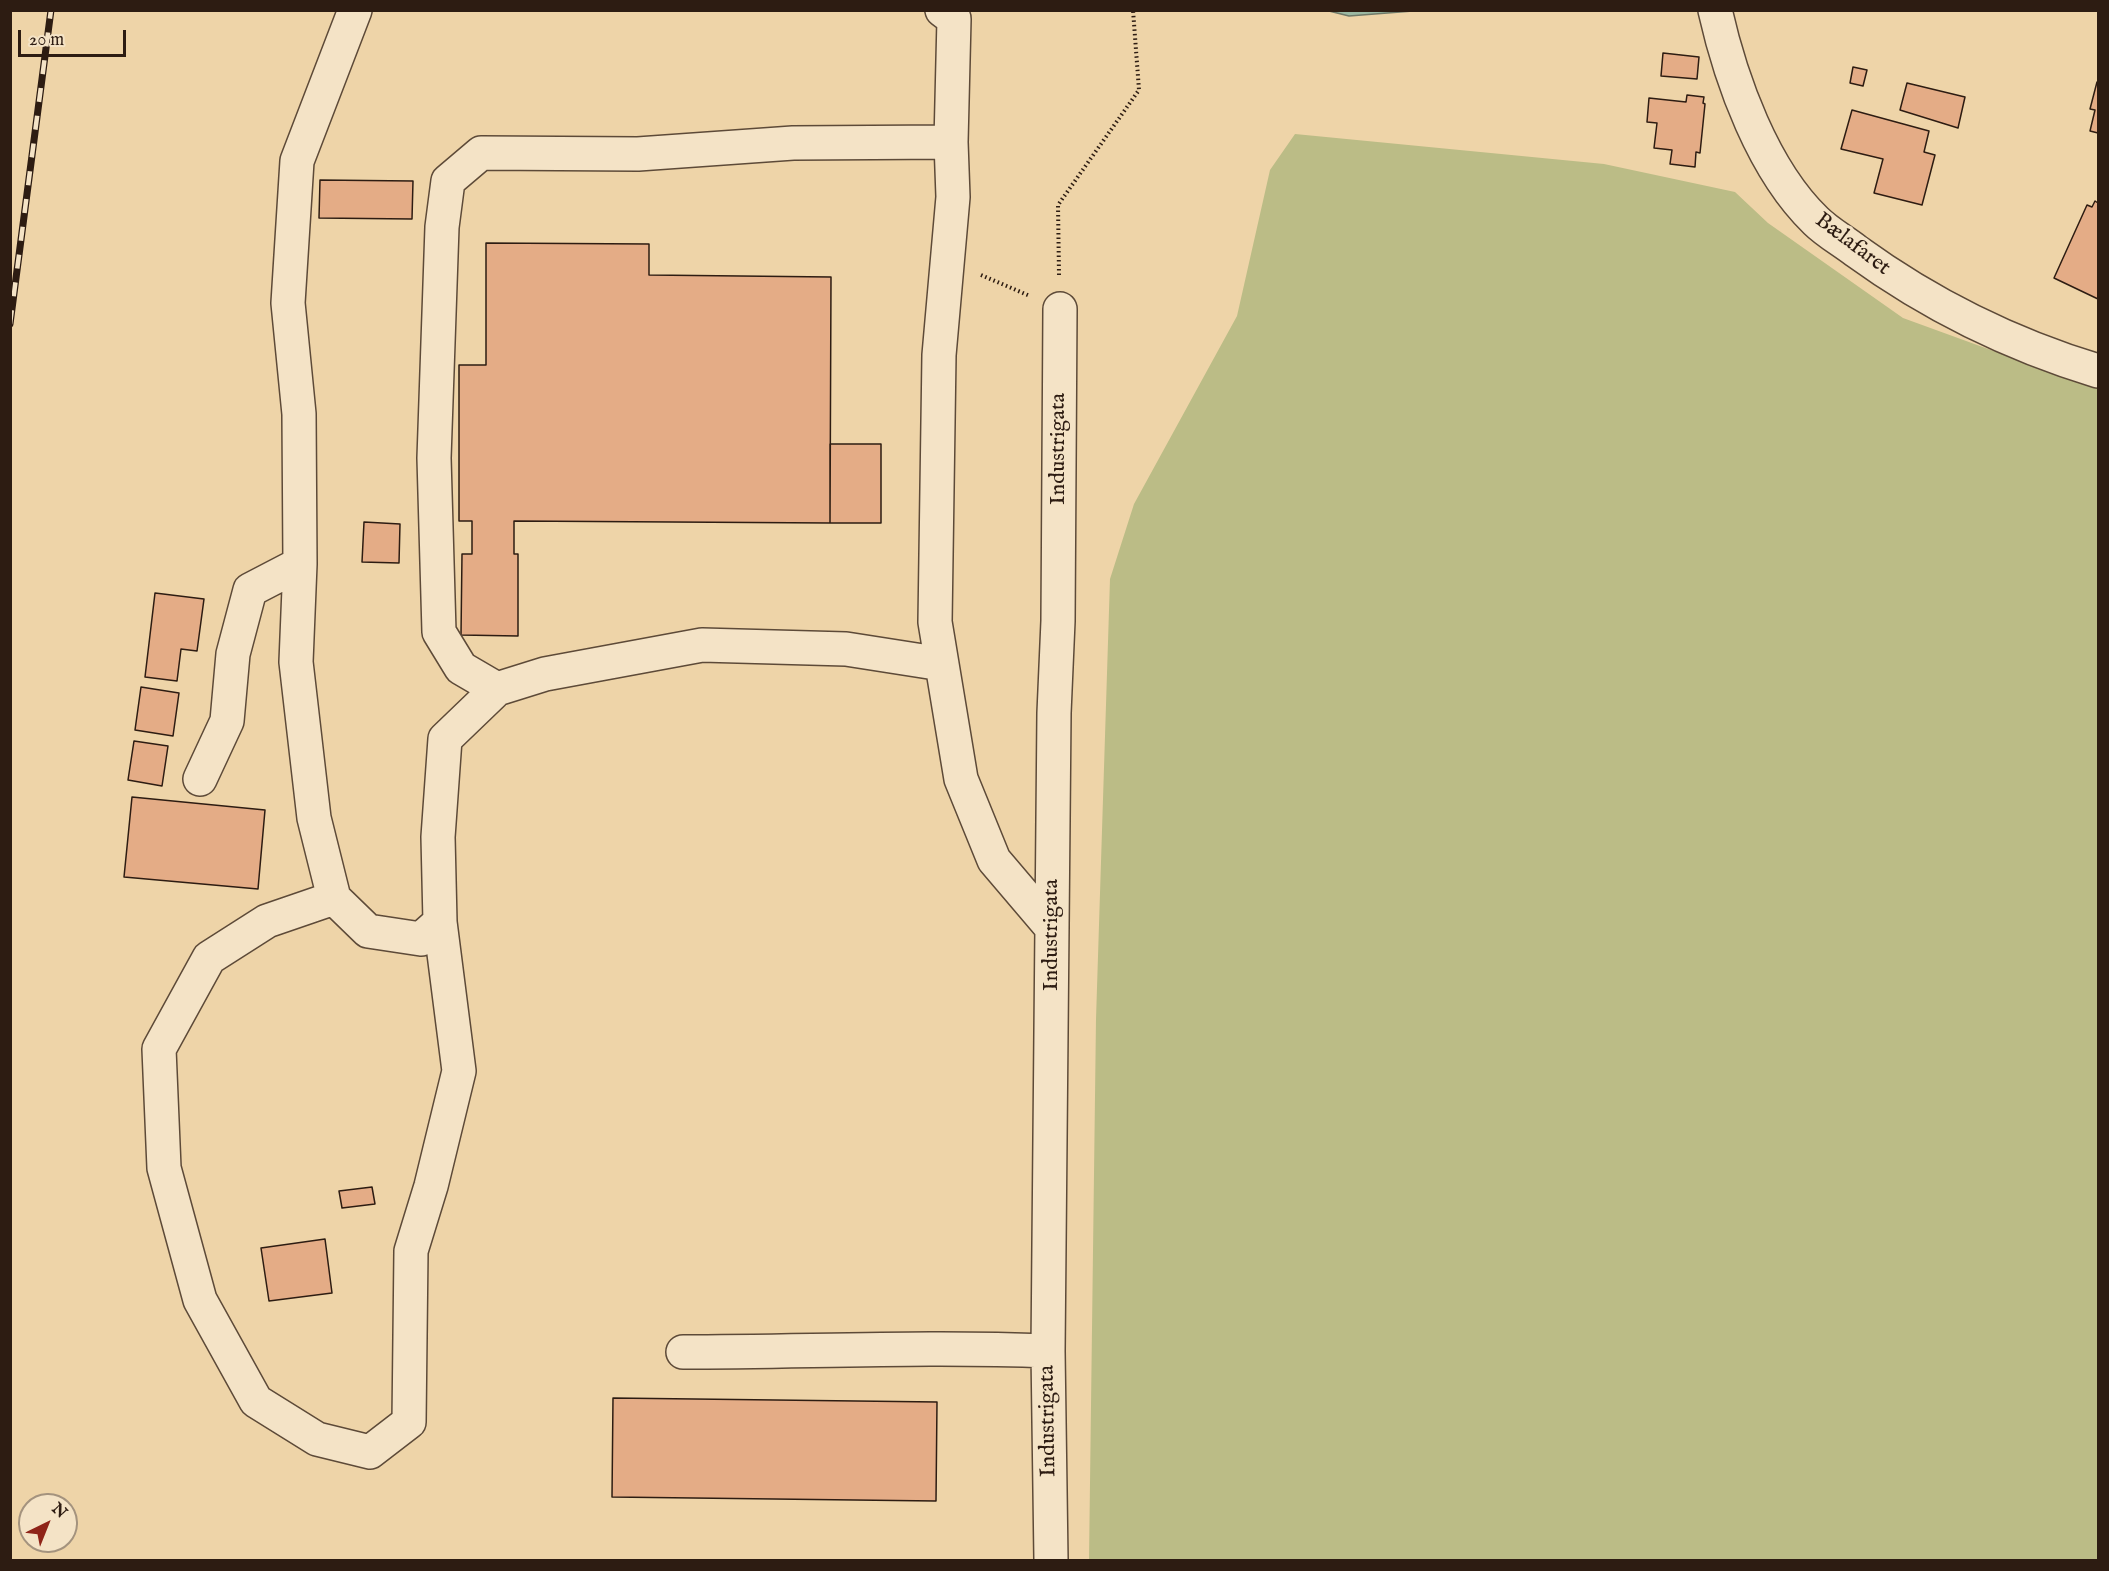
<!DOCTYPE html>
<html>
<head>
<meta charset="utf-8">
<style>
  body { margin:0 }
  #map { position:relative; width:2109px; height:1571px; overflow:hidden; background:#eed4a8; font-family:"IM FELL English",serif }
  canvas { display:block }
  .frame { position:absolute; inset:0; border:12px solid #2d1c12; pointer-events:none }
  .north { position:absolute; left:18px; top:1493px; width:60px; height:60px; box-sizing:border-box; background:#f4e3c6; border:2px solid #a4937e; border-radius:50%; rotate:43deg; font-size:16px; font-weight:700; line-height:24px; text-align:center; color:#2d1c12 }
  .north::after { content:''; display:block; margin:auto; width:21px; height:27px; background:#8f2418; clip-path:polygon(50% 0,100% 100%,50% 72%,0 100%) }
  .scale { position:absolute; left:18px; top:30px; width:108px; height:27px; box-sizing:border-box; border:3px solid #2d1c12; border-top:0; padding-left:8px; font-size:18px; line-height:21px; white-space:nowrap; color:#2d1c12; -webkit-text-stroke:4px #f4e3c6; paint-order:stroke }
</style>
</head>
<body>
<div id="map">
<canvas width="2109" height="1571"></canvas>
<div class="frame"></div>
<div class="north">N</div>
<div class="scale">20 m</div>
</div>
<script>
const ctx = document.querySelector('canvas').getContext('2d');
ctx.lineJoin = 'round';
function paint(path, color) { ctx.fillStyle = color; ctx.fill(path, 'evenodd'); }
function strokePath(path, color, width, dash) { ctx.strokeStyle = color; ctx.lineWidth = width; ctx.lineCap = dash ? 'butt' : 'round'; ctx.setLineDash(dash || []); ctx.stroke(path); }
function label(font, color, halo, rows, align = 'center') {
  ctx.font = font + ' "IM FELL English",serif'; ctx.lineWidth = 6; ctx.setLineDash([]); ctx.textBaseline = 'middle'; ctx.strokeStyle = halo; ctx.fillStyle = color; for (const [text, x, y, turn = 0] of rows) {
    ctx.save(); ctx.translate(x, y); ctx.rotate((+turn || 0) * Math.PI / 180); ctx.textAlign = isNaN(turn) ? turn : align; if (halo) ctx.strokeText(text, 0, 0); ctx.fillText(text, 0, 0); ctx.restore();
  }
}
const green = new Path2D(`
  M 1295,134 L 1604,164 L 1735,192 L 1768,223 L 1903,318 L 2098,389 L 2098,1560 L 1089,1560 L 1096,1019 L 1110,579 L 1134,504 L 1237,316 L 1270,170 Z`);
const water = new Path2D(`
  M 1329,11 L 1413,11 L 1349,16 Z`);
const building = new Path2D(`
  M 1663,53 L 1699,57 L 1697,79 L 1661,76 Z
  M 1853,67 L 1867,70 L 1863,86 L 1850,83 Z
  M 2097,82 L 2098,83 L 2098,133 L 2090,131 L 2095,110 L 2090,109 Z
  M 1907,83 L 1965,97 L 1958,128 L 1900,110 Z
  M 1687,95 L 1704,97 L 1703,103 L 1705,104 L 1700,153 L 1696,152 L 1695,167 L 1670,164 L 1672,150 L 1654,148 L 1657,123 L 1647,122 L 1649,98 L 1686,102 Z
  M 1852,110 L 1929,131 L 1924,152 L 1935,155 L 1922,205 L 1874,193 L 1883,159 L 1841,149 Z
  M 320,180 L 413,181 L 412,219 L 319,218 Z
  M 2095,201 L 2098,203 L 2098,299 L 2054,278 L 2087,205 L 2092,207 Z
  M 486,243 L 649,244 L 649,275 L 831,277 L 830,523 L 514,521 L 514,554 L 518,554 L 518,636 L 461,635 L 462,554 L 472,554 L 472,521 L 459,521 L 459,365 L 486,365 Z
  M 830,444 L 881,444 L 881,523 L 830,523 Z
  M 364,522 L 400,524 L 399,563 L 362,562 Z
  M 155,593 L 204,599 L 197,651 L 181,649 L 177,681 L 145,677 Z
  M 141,687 L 179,693 L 173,736 L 135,730 Z
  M 134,741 L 168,746 L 162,786 L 128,780 Z
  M 132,797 L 265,810 L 258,889 L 124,877 Z
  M 372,1187 L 375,1204 L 342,1208 L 339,1191 Z
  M 325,1239 L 332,1293 L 269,1301 L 261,1248 Z
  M 613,1398 L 937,1402 L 936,1501 L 612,1497 Z`);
const path = new Path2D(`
  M 981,275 L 1030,296
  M 1059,275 L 1058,205 L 1139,90 L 1133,10`);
const minor = new Path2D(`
  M 355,10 L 297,161 L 288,303 L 299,414 L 300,564 L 296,662 L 314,818 L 334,898 L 368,931 L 421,939 L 440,922 L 438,837 L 445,739 L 497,689 L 545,674 L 702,645 L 846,649 L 942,664
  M 942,10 L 954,19 L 951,142
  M 1715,10 C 1731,81 1763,170 1816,221 C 1827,232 1843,241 1856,251 C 1929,304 2012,345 2098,371
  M 497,689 L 461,668 L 439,632 L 434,458 L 442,227 L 448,181 L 481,153 L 638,154 L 793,143 L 951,142 L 953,197 L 939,355 L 935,622 L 961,779 L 994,860 L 1051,927
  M 200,779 L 227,721 L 233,654 L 250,590 L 300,564
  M 334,898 L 267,921 L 209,958 L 159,1049 L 164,1168 L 200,1300 L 256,1401 L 317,1439 L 370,1452 L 409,1422 L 411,1251 L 431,1186 L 459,1071 L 440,922
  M 683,1352 C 805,1352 927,1346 1048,1351
  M 1051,1560 L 1048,1351 L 1054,713 L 1058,621 L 1060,309`);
const rail = new Path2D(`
  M 10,324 L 51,10`);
const streetNames = [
  ["Bælafaret",1852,245,37],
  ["Industrigata",1059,449,-90],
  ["Industrigata",1052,935,-90],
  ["Industrigata",1049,1421,-91]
];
paint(green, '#bbbc86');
paint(water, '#9bb9a3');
strokePath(water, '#6f7a69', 1.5);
paint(building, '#e4ac86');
strokePath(building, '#2d1c12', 1.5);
strokePath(minor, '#5d4a38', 36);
strokePath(path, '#2d1c12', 4, [1.5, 3]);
strokePath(minor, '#f4e3c6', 33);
strokePath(rail, '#2d1c12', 7);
strokePath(rail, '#f4e3c6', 4.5, [14]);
label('22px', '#2d1c12', '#f4e3c6', streetNames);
</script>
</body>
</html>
